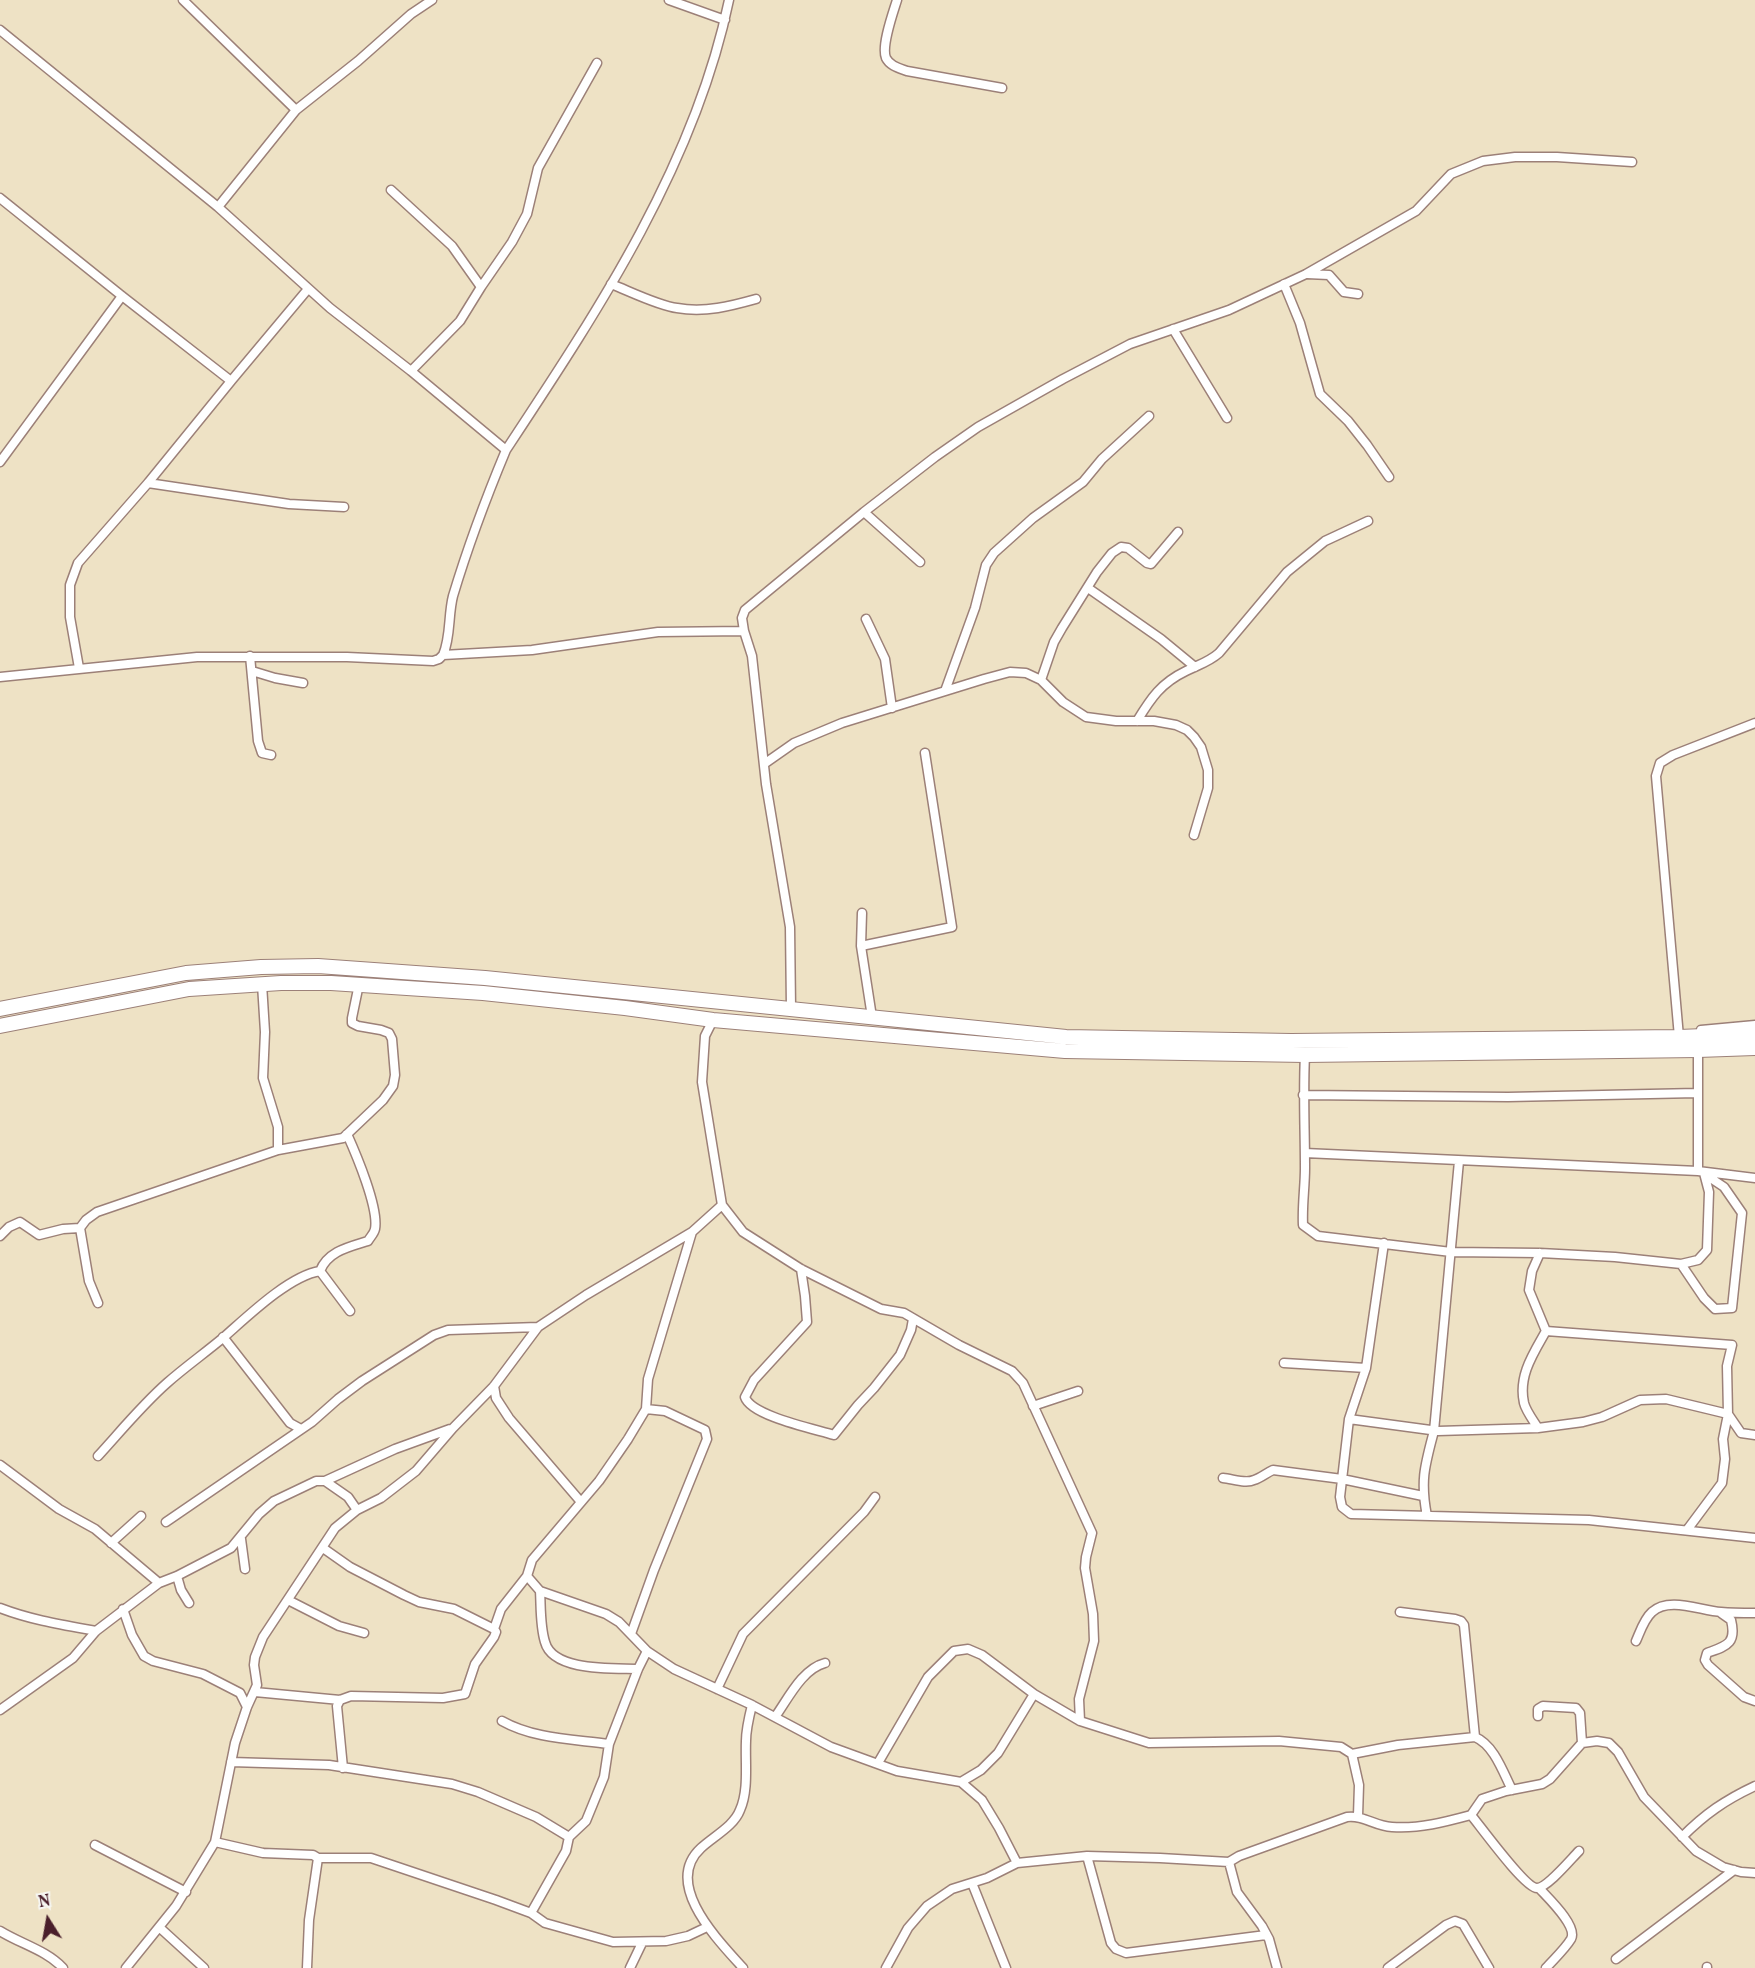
<!DOCTYPE html>
<html>
<head>
<meta charset="utf-8">
<style>
  body { margin:0 }
  #map { position:relative; width:1755px; height:1968px; overflow:hidden; background:#eee2c5; font-family:Vollkorn,serif }
  canvas { display:block }
  .north { position:absolute; left:18px; top:1890px; width:60px; height:60px; -webkit-text-stroke:4px #f6f6f2; paint-order:stroke; rotate:349deg; font-size:16px; font-weight:700; line-height:24px; text-align:center; color:#4a1f2b }
  .north::after { content:''; display:block; margin:auto; width:21px; height:27px; background:#4a1f2b; clip-path:polygon(50% 0,100% 100%,50% 72%,0 100%) }
</style>
</head>
<body>
<div id="map">
<canvas width="1755" height="1968"></canvas>
<div class="north">N</div>
</div>
<script>
const ctx = document.querySelector('canvas').getContext('2d');
ctx.lineJoin = 'round';
function strokePath(path, color, width, dash) { ctx.strokeStyle = color; ctx.lineWidth = width; ctx.lineCap = dash ? 'butt' : 'round'; ctx.setLineDash(dash || []); ctx.stroke(path); }
const street = new Path2D(`
  M 183,0 L 296,110
  M 669,0 L 725,20
  M 897,0 C 893,13 881,46 886,58 C 890,66 899,68 907,71 L 1002,88
  M 0,30 L 218,207 L 330,308 L 411,371 L 506,450 C 486,498 468,546 453,596 C 448,615 451,637 443,655
  M 391,190 L 452,246 L 481,287 L 460,321 L 411,371
  M 0,198 L 122,296 L 231,381 L 308,289
  M 218,207 L 296,110 L 358,61 L 411,14 L 432,0
  M 1307,274 L 1329,275 L 1344,292 L 1358,294
  M 611,284 C 629,291 659,306 677,308 C 705,313 731,306 756,299
  M 1284,284 L 1300,323 L 1320,394 L 1348,421 L 1367,445 L 1389,477
  M 481,287 L 512,242 L 527,214 L 538,168 L 597,63
  M 1173,329 L 1227,418
  M 506,450 C 597,312 695,165 729,0
  M 0,462 L 122,296
  M 148,483 L 289,504 L 344,507
  M 864,512 L 920,562
  M 1088,588 L 1161,639 L 1195,667
  M 866,619 L 885,659 L 892,708
  M 250,656 L 258,741 L 262,753 L 271,755
  M 79,668 L 70,617 L 70,585 L 78,563 L 148,483 L 231,381
  M 252,671 L 275,678 L 303,683
  M 0,677 L 197,657 L 347,657 L 433,661 L 439,659 L 443,655 L 532,650 L 658,632 L 744,631
  M 1041,680 L 1054,642 L 1062,628 L 1097,572 L 1112,553 L 1121,547 L 1128,548 L 1147,563 L 1151,564 L 1178,532
  M 945,691 L 975,608 L 986,565 L 994,553 L 1033,518 L 1083,482 L 1102,459 L 1149,416
  M 1137,721 C 1151,698 1161,683 1186,671 C 1198,665 1209,662 1219,653 L 1287,572 L 1325,541 L 1368,521
  M 764,764 L 794,743 L 842,723 L 984,679 L 1010,672 L 1026,673 L 1041,680 L 1063,702 L 1086,717 L 1116,721 L 1154,721 L 1176,725 L 1187,730 L 1194,737 L 1201,747 L 1208,770 L 1208,788 L 1194,835
  M 862,913 L 861,946 L 872,1017
  M 861,946 L 952,927 L 925,753
  M 262,984 L 265,1032 L 263,1078 L 278,1127 L 278,1150
  M 791,1008 L 790,927 L 766,784 L 752,656 L 744,631 L 742,618 L 745,610 L 864,512 L 935,457 L 978,427 L 1063,379 L 1130,344 L 1229,310 L 1306,274 L 1416,211 L 1451,174 L 1483,161 L 1515,157 L 1557,157 L 1632,162
  M 1701,1030 L 1755,1025
  M 1679,1037 L 1656,776 L 1660,763 L 1673,755 L 1755,723
  M 1698,1050 L 1698,1171
  M 1305,1055 C 1303,1093 1305,1130 1305,1168 C 1305,1187 1302,1205 1303,1225 L 1318,1236 L 1451,1252 L 1540,1253 L 1615,1257 L 1681,1264 L 1698,1260 L 1707,1250 L 1709,1192 L 1704,1173
  M 1303,1095 L 1508,1097 L 1697,1093
  M 1305,1153 L 1698,1171 L 1755,1178
  M 722,1205 L 743,1232 L 801,1269 L 881,1309 L 904,1313 L 959,1345 L 1012,1371 L 1023,1383 L 1092,1533 L 1086,1557 L 1085,1568 L 1093,1614 L 1094,1641 L 1079,1699 L 1080,1721
  M 0,1236 L 9,1227 L 20,1222 L 39,1235 L 63,1229 L 80,1228
  M 1384,1243 L 1366,1368 L 1349,1419 L 1340,1497 L 1342,1507 L 1351,1514 L 1589,1520 L 1755,1538
  M 1540,1253 L 1532,1271 L 1529,1290 L 1546,1331
  M 1681,1264 L 1704,1298 L 1715,1309 L 1732,1308 L 1742,1213 L 1724,1187 L 1706,1175
  M 801,1269 L 805,1296 L 807,1322 L 754,1380 L 745,1397 C 751,1416 815,1429 834,1435 L 858,1405 L 874,1388 L 900,1355 L 911,1330 L 913,1319
  M 320,1271 C 328,1251 349,1247 368,1241 C 370,1237 374,1234 375,1229 C 379,1208 356,1154 347,1134
  M 98,1303 L 89,1281 L 80,1228 L 86,1220 L 97,1212 L 278,1150 L 343,1138 L 383,1100 L 393,1086 L 395,1075 L 392,1039 L 389,1033 L 381,1030 L 358,1026 L 352,1023 L 352,1018 L 359,984
  M 1546,1331 L 1732,1345 L 1727,1366 L 1728,1414 L 1723,1439 L 1725,1459 L 1722,1483 L 1687,1530
  M 223,1337 L 290,1423 L 301,1429
  M 1284,1363 L 1366,1368
  M 494,1386 L 496,1398 L 509,1418 L 581,1502
  M 1033,1406 L 1078,1391
  M 1349,1419 L 1438,1431 L 1538,1428 L 1583,1422 L 1602,1417 L 1640,1400 L 1666,1399 L 1728,1414 L 1741,1433 L 1755,1435
  M 1538,1428 C 1533,1420 1526,1411 1524,1403 C 1518,1376 1533,1354 1546,1331
  M 98,1456 C 120,1432 142,1405 167,1383 C 185,1367 205,1353 224,1337 C 248,1316 289,1276 320,1271 L 350,1311
  M 0,1465 L 59,1509 L 95,1529 L 159,1583
  M 1223,1478 C 1233,1479 1246,1484 1254,1480 C 1261,1478 1266,1473 1273,1470 L 1342,1479 L 1423,1496
  M 325,1481 L 348,1497 L 357,1510
  M 1427,1516 C 1420,1480 1425,1465 1434,1431 L 1459,1161
  M 166,1522 L 312,1422 L 338,1399 L 362,1381 L 434,1335 L 448,1330 L 538,1327
  M 241,1539 L 245,1569
  M 111,1543 L 141,1516
  M 177,1576 L 181,1590 L 189,1603
  M 527,1576 L 540,1591 L 606,1614 L 619,1622 L 647,1651 L 674,1669 L 752,1705 L 831,1747 L 897,1771 L 961,1782 L 982,1800 L 999,1828 L 1017,1863
  M 540,1591 C 541,1607 540,1626 545,1642 C 553,1672 614,1668 638,1669
  M 288,1600 L 339,1626 L 364,1633
  M 0,1608 C 31,1620 63,1625 96,1631
  M 123,1609 L 132,1635 L 144,1656 L 153,1661 L 203,1674 L 240,1693 L 247,1707
  M 1400,1612 L 1455,1619 L 1461,1621 L 1464,1625 L 1475,1737
  M 1721,1613 L 1731,1620 C 1737,1644 1726,1646 1707,1653 L 1705,1660 L 1708,1665 L 1744,1697 L 1755,1701
  M 494,1629 L 501,1609 L 527,1576 L 532,1560 L 599,1481 L 628,1439 L 646,1409 L 648,1379 L 692,1232
  M 631,1634 L 654,1570 L 707,1439 L 705,1430 L 665,1411 L 646,1409
  M 1636,1641 C 1640,1632 1644,1619 1652,1612 C 1669,1596 1701,1611 1721,1612 C 1732,1613 1744,1613 1755,1613
  M 717,1689 L 743,1634 L 864,1512 L 875,1497
  M 255,1692 L 340,1700 L 351,1696 L 443,1698 L 465,1694 L 475,1664 L 494,1637 L 496,1632 L 494,1629 L 454,1609 L 419,1602 L 404,1595 L 350,1567 L 323,1548
  M 340,1700 L 337,1706 L 343,1768
  M 0,1710 L 73,1658 L 96,1631 L 159,1583 L 177,1576 L 231,1548 L 259,1514 L 274,1501 L 316,1481 L 325,1481 L 395,1449 L 450,1429
  M 1538,1716 L 1538,1709 L 1543,1706 L 1576,1708 L 1580,1713 L 1582,1743
  M 775,1717 C 788,1699 802,1669 825,1663
  M 502,1721 C 534,1739 573,1739 609,1744
  M 1352,1754 L 1398,1745 L 1475,1737 C 1494,1745 1503,1772 1512,1790
  M 231,1762 L 329,1765 L 452,1784 L 478,1792 L 536,1817 L 569,1837
  M 878,1763 L 928,1677 L 954,1651 L 968,1649 L 982,1655 L 1034,1694 L 1080,1721 L 1149,1743 L 1279,1741 L 1341,1747 L 1352,1754 L 1359,1785 L 1358,1816
  M 961,1782 L 981,1770 L 998,1753 L 1034,1694
  M 1471,1815 C 1481,1827 1525,1888 1537,1888 C 1547,1888 1571,1859 1579,1851
  M 1682,1837 C 1705,1814 1725,1800 1755,1786
  M 215,1842 L 263,1853 L 313,1855 L 318,1858 L 371,1858 L 496,1900 L 531,1913 L 545,1923 L 613,1942 L 666,1941 L 688,1936 L 707,1927
  M 95,1845 L 186,1892
  M 1087,1856 L 1111,1943 L 1116,1949 L 1126,1953 L 1266,1935
  M 1229,1862 L 1237,1892 L 1262,1926 L 1269,1939 L 1277,1968
  M 972,1883 L 1006,1968
  M 1539,1888 C 1548,1898 1578,1926 1571,1939 C 1565,1949 1554,1959 1546,1968
  M 531,1913 L 566,1851 L 569,1837 L 586,1821 L 604,1777 L 609,1744 L 638,1669 L 647,1651
  M 159,1927 L 204,1968
  M 0,1931 C 21,1944 46,1950 63,1968
  M 1616,1959 L 1734,1870
  M 1707,1967 L 1707,1968
  M 126,1968 L 176,1906 L 215,1842 L 235,1743 L 247,1707 L 257,1685 L 254,1665 L 255,1657 L 263,1637 L 335,1528 L 357,1510 L 381,1498 L 416,1471 L 453,1428 L 494,1386 L 538,1327 L 586,1295 L 692,1232 L 722,1205 L 702,1082 L 705,1036 L 713,1020
  M 307,1968 L 309,1920 L 318,1858
  M 630,1968 L 642,1943
  M 743,1968 C 718,1940 662,1884 701,1848 C 714,1836 734,1826 740,1810 C 749,1790 745,1763 746,1741 C 746,1729 749,1717 752,1705
  M 886,1968 L 908,1928 L 927,1906 L 952,1889 L 987,1878 L 1017,1863 L 1087,1856 L 1160,1858 L 1229,1862 L 1239,1856 L 1347,1817 C 1364,1815 1374,1826 1392,1827 C 1419,1829 1445,1822 1471,1815 L 1482,1799 L 1506,1791 L 1542,1784 L 1550,1779 L 1582,1743 L 1597,1741 L 1609,1743 L 1618,1752 L 1644,1797 L 1696,1851 L 1723,1867 L 1741,1872 L 1755,1873
  M 1388,1968 L 1446,1925 L 1455,1921 L 1463,1924 L 1489,1968`);
const primary = new Path2D(`
  M 0,1009 L 186,973 L 261,967 L 318,966 L 485,978 L 1066,1037 L 1291,1041 L 1679,1037 L 1755,1034
  M 0,1026 L 189,989 L 281,983 L 331,983 L 483,993 L 625,1008 L 713,1020 L 1065,1051 L 1305,1055 L 1698,1050 L 1755,1048`);
strokePath(street, '#9c8078', 11);
strokePath(primary, '#9c8078', 16);
strokePath(street, '#fff', 8);
strokePath(primary, '#fff', 14);
</script>
</body>
</html>
